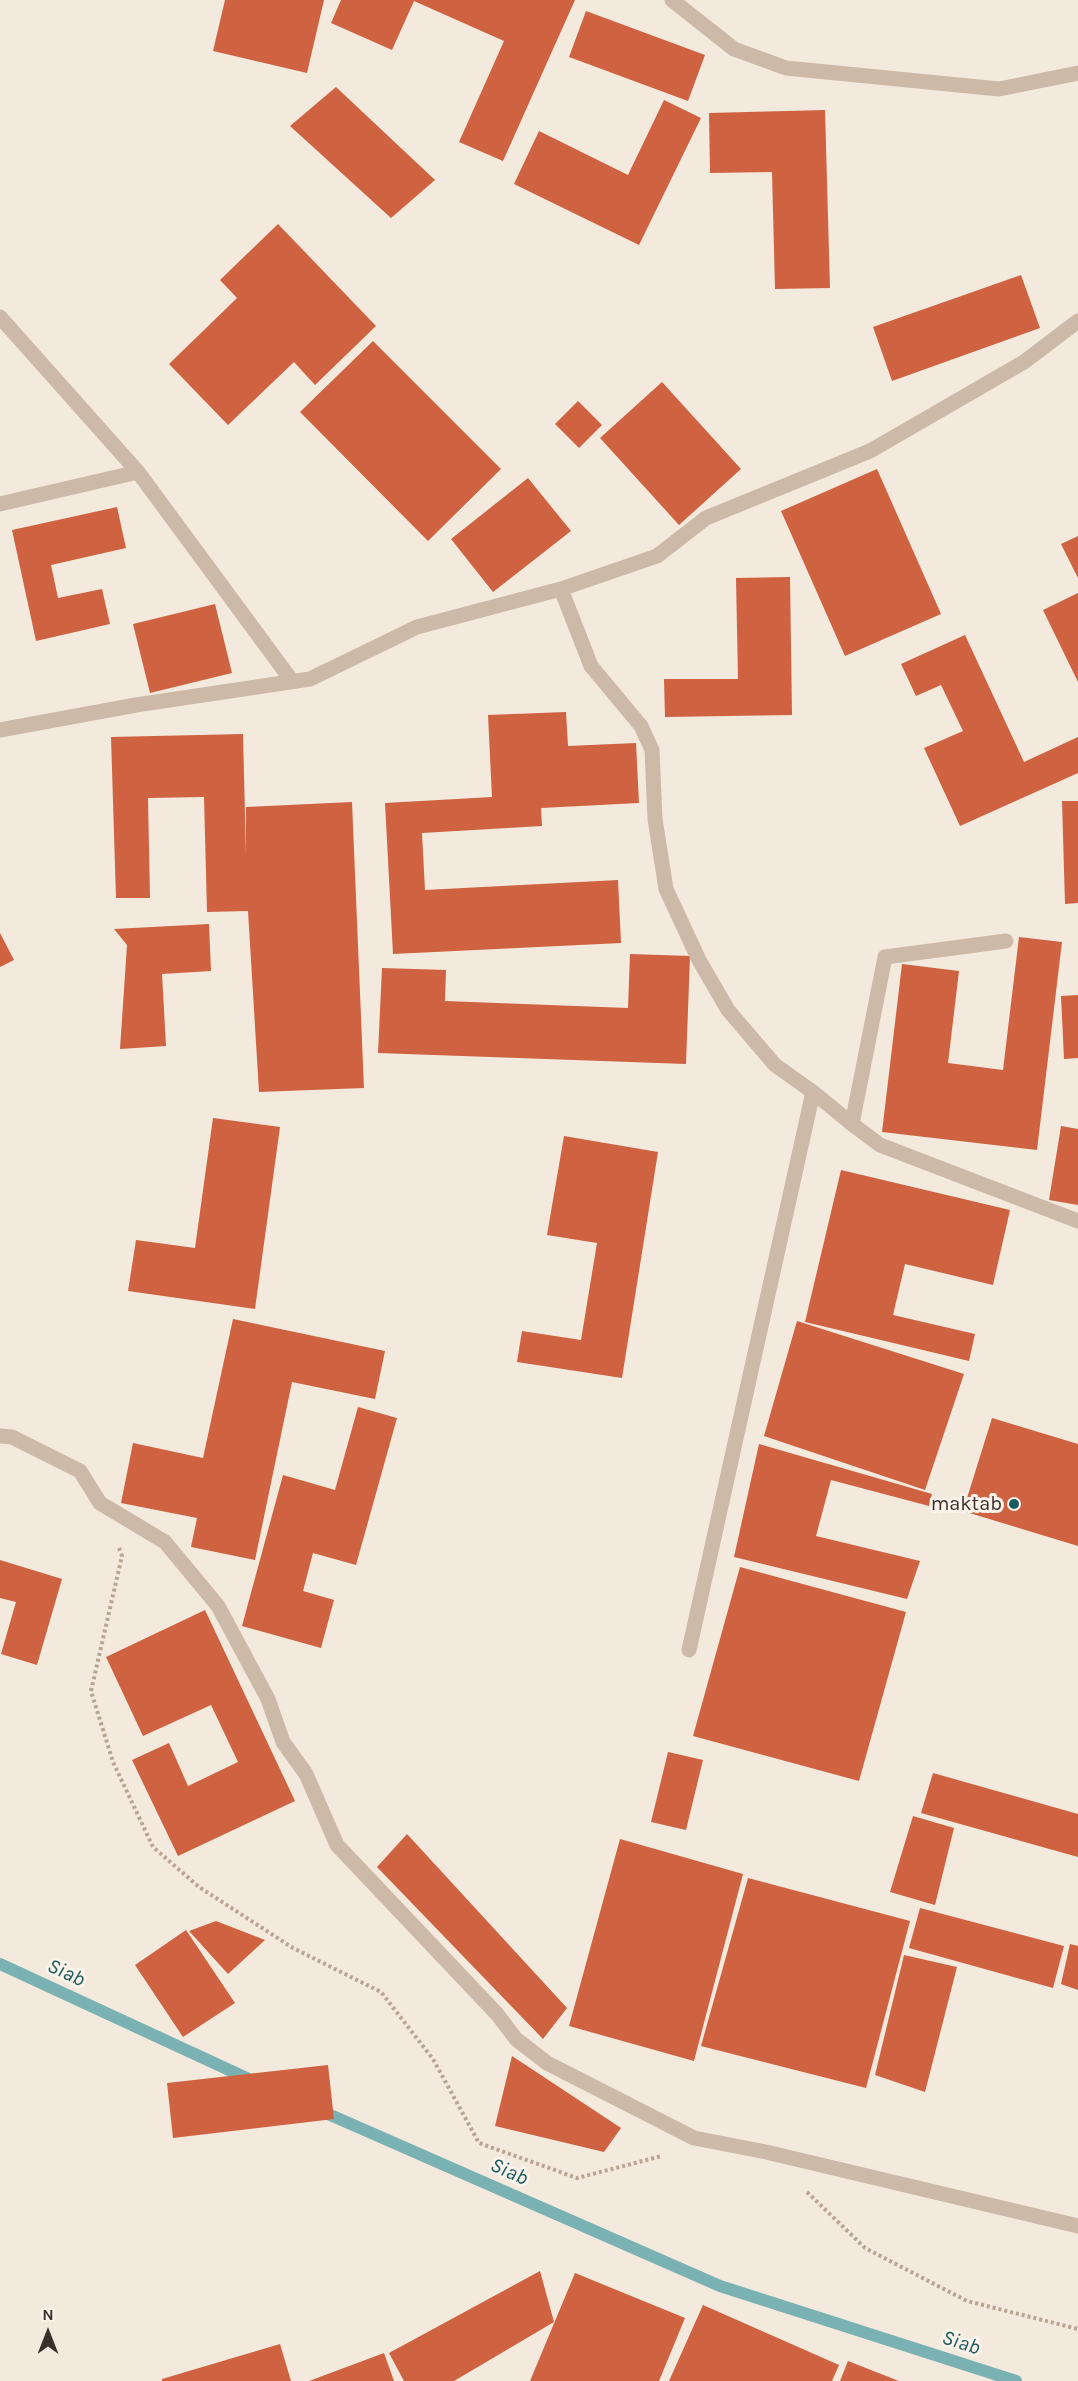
<!DOCTYPE html>
<html>
<head>
<meta charset="utf-8">
<style>
  body { margin:0 }
  #map { position:relative; width:1078px; height:2381px; overflow:hidden; background:#f4e9dd; font-family:Karla,sans-serif }
  canvas { display:block }
  .north { position:absolute; left:18px; top:2303px; width:60px; height:60px; -webkit-text-stroke:4px #fbf3ea; paint-order:stroke; rotate:0deg; font-size:16px; font-weight:700; line-height:24px; text-align:center; color:#3a2e29 }
  .north::after { content:''; display:block; margin:auto; width:21px; height:27px; background:#3a2e29; clip-path:polygon(50% 0,100% 100%,50% 72%,0 100%) }
</style>
</head>
<body>
<div id="map">
<canvas width="1078" height="2381"></canvas>
<div class="north">N</div>
</div>
<script>
const ctx = document.querySelector('canvas').getContext('2d');
ctx.lineJoin = 'round';
function strokePath(path, color, width, dash) { ctx.strokeStyle = color; ctx.lineWidth = width; ctx.lineCap = dash ? 'butt' : 'round'; ctx.setLineDash(dash || []); ctx.stroke(path); }
function paint(path, color) { ctx.fillStyle = color; ctx.fill(path, 'evenodd'); }
function label(font, color, halo, rows, align = 'center') {
  ctx.font = font + ' Karla,sans-serif'; ctx.lineWidth = 6; ctx.setLineDash([]); ctx.textBaseline = 'middle'; ctx.strokeStyle = halo; ctx.fillStyle = color; for (const [text, x, y, turn = 0] of rows) {
    ctx.save(); ctx.translate(x, y); ctx.rotate((+turn || 0) * Math.PI / 180); ctx.textAlign = isNaN(turn) ? turn : align; if (halo) ctx.strokeText(text, 0, 0); ctx.fillText(text, 0, 0); ctx.restore();
  }
}
const stream = new Path2D(`
  M 0,1964 L 253,2081
  M 319,2110 L 720,2286 L 1016,2381`);
const building = new Path2D(`
  M 225,0 L 324,0 L 307,73 L 213,51 Z
  M 341,0 L 575,0 L 503,161 L 459,142 L 504,41 L 414,1 L 392,50 L 331,23 Z
  M 586,11 L 705,55 L 688,101 L 569,57 Z
  M 336,87 L 435,180 L 391,218 L 290,126 Z
  M 664,100 L 701,118 L 639,245 L 514,184 L 539,131 L 628,175 Z
  M 825,110 L 830,288 L 775,289 L 772,172 L 710,173 L 709,113 Z
  M 278,224 L 376,326 L 315,385 L 294,362 L 228,425 L 169,364 L 237,298 L 220,280 Z
  M 1021,275 L 1040,328 L 892,381 L 873,327 Z
  M 373,341 L 501,469 L 428,541 L 300,412 Z
  M 662,382 L 741,469 L 679,525 L 600,438 Z
  M 578,401 L 602,425 L 579,448 L 555,424 Z
  M 877,469 L 941,614 L 845,656 L 781,511 Z
  M 528,478 L 571,531 L 493,592 L 451,539 Z
  M 117,507 L 126,548 L 51,565 L 58,598 L 102,589 L 110,624 L 36,641 L 12,530 Z
  M 1078,536 L 1078,578 L 1061,544 Z
  M 790,577 L 792,715 L 665,717 L 664,679 L 738,679 L 736,578 Z
  M 1078,593 L 1078,682 L 1043,610 Z
  M 215,604 L 232,673 L 150,693 L 133,624 Z
  M 965,635 L 1024,762 L 1078,737 L 1078,773 L 960,826 L 924,748 L 963,731 L 941,685 L 916,696 L 901,664 Z
  M 566,712 L 568,746 L 636,743 L 639,803 L 541,808 L 542,826 L 422,833 L 425,890 L 618,880 L 621,943 L 393,954 L 385,803 L 492,797 L 488,715 Z
  M 243,734 L 246,855 L 246,807 L 352,802 L 364,1088 L 259,1092 L 248,911 L 207,912 L 204,797 L 148,798 L 150,898 L 116,898 L 111,737 Z
  M 1062,801 L 1078,801 L 1078,903 L 1065,904 Z
  M 209,924 L 211,971 L 162,974 L 166,1046 L 120,1049 L 127,945 L 114,929 Z
  M 0,933 L 14,960 L 0,967 Z
  M 1019,937 L 1062,942 L 1037,1150 L 882,1132 L 902,964 L 959,971 L 948,1063 L 1003,1070 Z
  M 630,954 L 690,956 L 686,1064 L 378,1053 L 382,968 L 446,970 L 445,1001 L 628,1008 Z
  M 1078,995 L 1078,1058 L 1064,1059 L 1061,996 Z
  M 213,1118 L 280,1127 L 255,1309 L 128,1291 L 136,1240 L 195,1248 Z
  M 1061,1126 L 1078,1129 L 1078,1205 L 1049,1200 Z
  M 564,1136 L 658,1152 L 622,1378 L 517,1362 L 522,1331 L 581,1340 L 597,1243 L 547,1235 Z
  M 841,1170 L 1010,1210 L 993,1285 L 905,1264 L 893,1315 L 975,1334 L 969,1361 L 805,1322 Z
  M 233,1319 L 385,1351 L 375,1399 L 292,1382 L 255,1560 L 191,1547 L 197,1518 L 121,1503 L 133,1443 L 203,1458 Z
  M 797,1321 L 964,1374 L 925,1490 L 764,1436 Z
  M 358,1407 L 397,1418 L 356,1565 L 313,1553 L 303,1591 L 334,1600 L 321,1648 L 242,1626 L 283,1475 L 335,1490 Z
  M 992,1418 L 1078,1444 L 1078,1546 L 963,1511 Z
  M 759,1444 L 932,1494 L 929,1506 L 831,1480 L 816,1536 L 920,1561 L 907,1599 L 734,1557 Z
  M 0,1560 L 62,1579 L 37,1665 L 1,1654 L 16,1602 L 0,1598 Z
  M 740,1567 L 906,1612 L 859,1781 L 693,1736 Z
  M 205,1610 L 295,1801 L 178,1856 L 132,1760 L 169,1743 L 188,1786 L 238,1762 L 211,1705 L 143,1736 L 106,1657 Z
  M 668,1752 L 703,1760 L 686,1830 L 651,1822 Z
  M 933,1773 L 1078,1814 L 1078,1857 L 921,1813 Z
  M 913,1816 L 954,1828 L 935,1905 L 890,1892 Z
  M 407,1834 L 567,2008 L 543,2039 L 377,1867 Z
  M 620,1839 L 743,1874 L 694,2061 L 569,2026 Z
  M 748,1878 L 910,1921 L 866,2088 L 701,2046 Z
  M 920,1908 L 1064,1946 L 1053,1988 L 909,1948 Z
  M 216,1921 L 265,1940 L 228,1974 L 189,1931 Z
  M 186,1930 L 235,2003 L 183,2037 L 135,1965 Z
  M 1070,1944 L 1078,1946 L 1078,1990 L 1061,1984 Z
  M 904,1955 L 957,1967 L 925,2092 L 875,2075 Z
  M 512,2056 L 621,2128 L 604,2152 L 495,2126 Z
  M 328,2065 L 334,2119 L 173,2138 L 167,2083 Z
  M 540,2271 L 554,2322 L 454,2381 L 404,2381 L 389,2353 Z
  M 575,2273 L 685,2318 L 659,2381 L 530,2381 Z
  M 703,2305 L 839,2365 L 832,2381 L 669,2381 Z
  M 280,2344 L 291,2381 L 162,2381 L 162,2379 Z
  M 384,2353 L 394,2381 L 309,2381 Z
  M 848,2361 L 899,2381 L 840,2381 Z`);
const path = new Path2D(`
  M 119,1548 L 122,1556 L 91,1691 L 113,1762 L 153,1847 L 199,1887 L 293,1948 L 381,1992 L 433,2059 L 479,2143 L 577,2178 L 662,2156
  M 807,2192 L 865,2248 L 967,2301 L 1078,2329`);
const service = new Path2D(`
  M 852,1124 L 885,957 L 1006,941`);
const minor = new Path2D(`
  M 672,0 L 734,49 L 786,68 L 999,89 L 1078,73
  M 0,317 L 138,472 L 292,681
  M 0,504 L 138,472
  M 561,589 L 591,666 L 641,726 L 652,750 L 655,819 L 666,889 L 699,960 L 728,1010 L 775,1065 L 813,1092 L 852,1124 L 880,1145 L 1078,1221
  M 0,730 L 136,705 L 310,679 L 417,627 L 561,589 L 657,556 L 706,518 L 870,451 L 1024,362 L 1078,321
  M 0,1436 L 12,1437 L 80,1471 L 100,1503 L 165,1542 L 218,1606 L 268,1699 L 283,1742 L 306,1774 L 337,1845 L 497,2014 L 516,2039 L 547,2063 L 694,2138 L 766,2152 L 1078,2226
  M 689,1650 L 813,1092`);
const markers = [
  [1014,1504,6,"#1b5b5f"]
];
const poiNames = [
  ["maktab",1002,1504]
];
const waterNames = [
  ["Siab",66,1973,25],
  ["Siab",509,2172,24],
  ["Siab",961,2343,18]
];
strokePath(stream, '#7ab1b3', 12);
paint(building, '#ce6241');
strokePath(path, '#b9a392', 4, [3, 3]);
strokePath(service, '#cdb9a8', 15);
strokePath(minor, '#cdb9a8', 15);
for (const [x, y, r, color] of markers) { const dot = new Path2D(); dot.arc(x, y, r, 0, 2 * Math.PI); ctx.fillStyle = color; ctx.fill(dot); strokePath(dot, '#fbf3ea', 2); }
label('20px', '#3a2e29', '#fbf3ea', poiNames, 'right');
label('italic 21px', '#1b5b5f', '#fbf3ea', waterNames);
</script>
</body>
</html>
